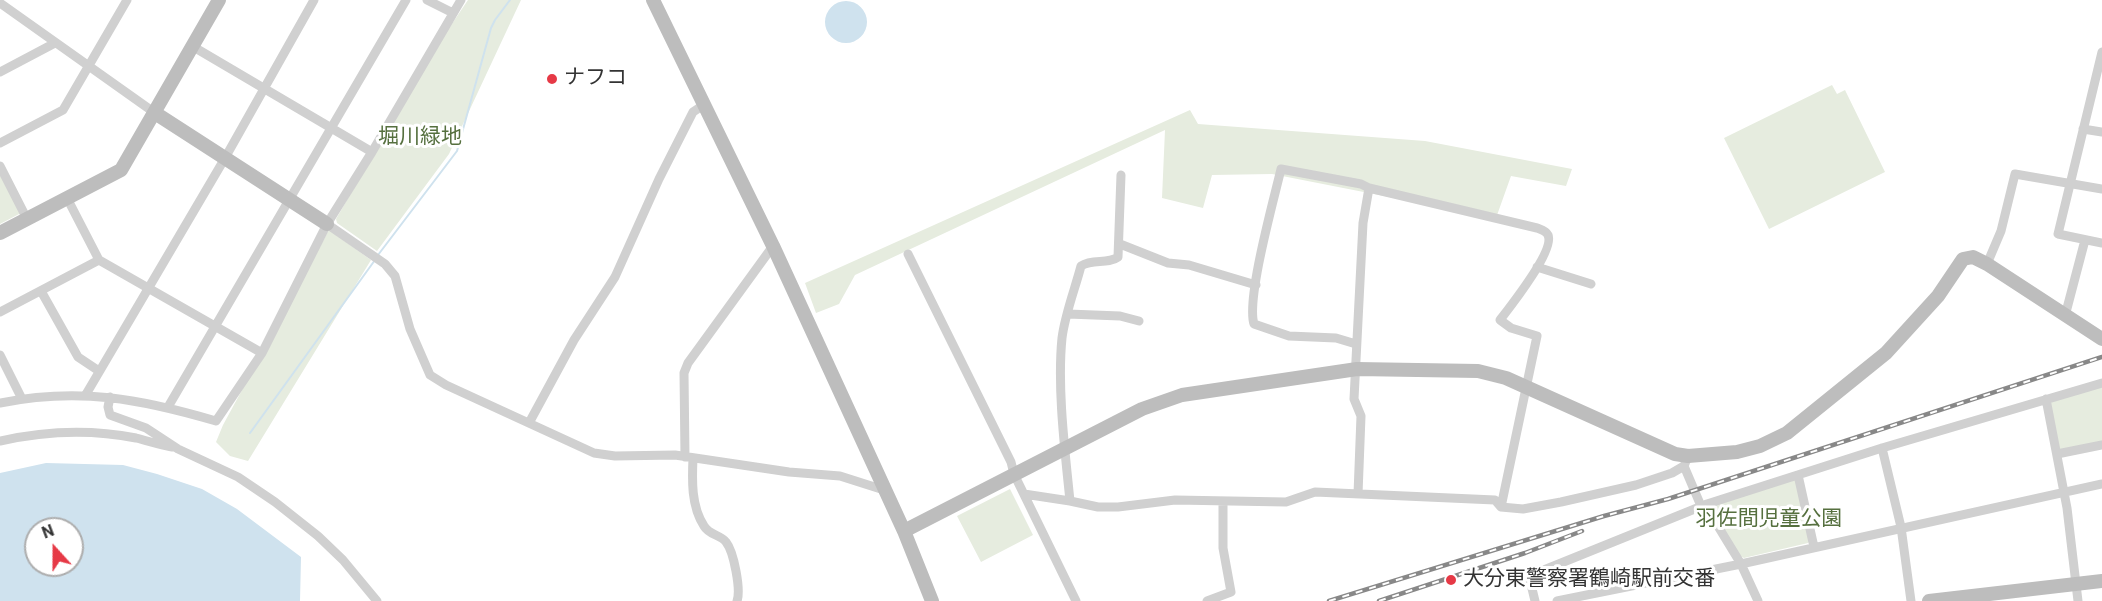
<!DOCTYPE html>
<html>
<head>
<meta charset="utf-8">
<style>
  body { margin:0 }
  #map { position:relative; width:2102px; height:601px; overflow:hidden; background:#fff; font-family:Roboto,sans-serif }
  canvas { display:block }
  .north { position:absolute; left:24px; top:517px; width:60px; height:60px; box-sizing:border-box; background:#fff; border:2px solid #adadad; border-radius:50%; rotate:339deg; font-size:16px; font-weight:700; line-height:24px; text-align:center; color:#333 }
  .north::after { content:''; display:block; margin:auto; width:21px; height:27px; background:#e63946; clip-path:polygon(50% 0,100% 100%,50% 72%,0 100%) }
</style>
</head>
<body>
<div id="map">
<canvas width="2102" height="601"></canvas>
<div class="north">N</div>
</div>
<script>
const ctx = document.querySelector('canvas').getContext('2d');
ctx.lineJoin = 'round';
function paint(path, color) { ctx.fillStyle = color; ctx.fill(path, 'evenodd'); }
function strokePath(path, color, width, dash) { ctx.strokeStyle = color; ctx.lineWidth = width; ctx.lineCap = dash ? 'butt' : 'round'; ctx.setLineDash(dash || []); ctx.stroke(path); }
function label(font, color, halo, rows, align = 'center') {
  ctx.font = font + ' Roboto,"Noto Sans JP",sans-serif'; ctx.lineWidth = 6; ctx.setLineDash([]); ctx.textBaseline = 'middle'; ctx.strokeStyle = halo; ctx.fillStyle = color; for (const [text, x, y, turn = 0] of rows) {
    ctx.save(); ctx.translate(x, y); ctx.rotate((+turn || 0) * Math.PI / 180); ctx.textAlign = isNaN(turn) ? turn : align; if (halo) ctx.strokeText(text, 0, 0); ctx.fillText(text, 0, 0); ctx.restore();
  }
}
const green = new Path2D(`
  M 468,0 L 521,0 L 449,154 L 377,251 L 337,223 L 336,219 L 437,46 Z
  M 1832,85 L 1837,94 L 1845,90 L 1885,172 L 1769,229 L 1724,138 Z
  M 1190,110 L 1198,124 L 1425,141 L 1572,169 L 1566,186 L 1511,176 L 1496,218 L 1272,174 L 1212,175 L 1203,208 L 1162,198 L 1165,130 L 855,275 L 839,304 L 816,313 L 805,283 Z
  M 0,173 L 21,213 L 0,224 Z
  M 329,230 L 371,260 L 248,461 L 230,456 L 216,442 L 223,425 Z
  M 2102,387 L 2102,443 L 2063,451 L 2059,448 L 2050,405 L 2052,401 Z
  M 1794,479 L 1798,481 L 1811,539 L 1808,543 L 1744,558 L 1740,556 L 1712,509 L 1714,505 Z
  M 1010,489 L 1033,535 L 981,562 L 957,516 Z`);
const water = new Path2D(`
  M825 22a21 21 0 1 1 42 0a21 21 0 1 1-42 0Z
  M 46,463 L 123,465 L 157,474 L 202,489 L 237,509 L 301,557 L 300,601 L 0,601 L 0,473 ZM 36,529 L 72,529 L 72,565 L 36,565 Z`);
const stream = new Path2D(`
  M 378,255 L 457,151 L 491,28 L 495,20 L 510,0
  M 250,433 L 375,260`);
const street = new Path2D(`
  M 427,0 L 453,13
  M 0,3 L 155,113
  M 192,46 L 372,152
  M 2102,52 L 2058,234 L 2102,243
  M 0,72 L 55,43
  M 2083,129 L 2102,132
  M 0,143 L 63,110 L 127,0
  M 0,166 L 27,219
  M 1121,175 L 1118,257 C 1107,265 1093,258 1081,266 C 1075,289 1065,314 1062,338 C 1057,388 1065,451 1070,501 L 1098,507 L 1118,507 L 1175,500 L 1286,502 L 1315,492 L 1495,500 L 1501,507 L 1523,509 L 1561,502 L 1636,485 L 1672,473 L 1684,466 L 1688,456
  M 67,198 L 99,260 L 262,353
  M 327,224 L 385,264 L 395,276 L 410,329 L 430,375 L 446,385 L 594,453 L 615,456 L 675,455 L 789,472 L 840,476 L 884,490
  M 1120,244 L 1168,263 L 1189,265 L 1256,285
  M 908,254 L 1011,462 L 1014,474 L 1076,601
  M 1987,264 L 2001,231 L 2015,174 L 2102,189
  M 1537,267 L 1591,284
  M 41,291 L 78,357 L 99,371
  M 0,312 L 99,260
  M 1068,314 L 1120,316 L 1139,321
  M 2065,316 L 2085,240
  M 1356,344 L 1336,338 L 1289,336 L 1254,324 C 1246,299 1274,199 1281,169 L 1361,184 L 1369,188
  M 0,355 L 22,399
  M 85,396 L 225,158 L 314,0
  M 110,397 L 108,407 L 110,415 L 146,428 L 178,449 L 238,477 L 275,502 L 318,536 L 343,560 L 377,601
  M 2046,399 L 2067,508 L 2078,601
  M 0,403 C 79,387 141,399 216,421 L 262,353 L 327,224 L 372,152 L 461,0
  M 168,407 L 406,0
  M 529,423 L 574,340 L 615,277 L 659,179 L 693,112 L 705,104
  M 0,441 C 44,431 91,429 136,438 C 148,441 160,445 172,447
  M 1882,448 L 1901,527 L 1911,601
  M 2057,454 L 2102,445
  M 685,457 L 684,373 L 688,363 L 773,246
  M 693,458 C 692,480 691,506 704,526 C 709,535 721,535 726,542 C 734,552 741,590 737,601
  M 1684,466 L 1701,506
  M 1798,475 L 1814,547
  M 1024,494 L 1070,501
  M 1358,494 L 1361,416 L 1354,399 L 1363,223 L 1369,188 L 1537,228 C 1542,230 1546,231 1548,235 C 1555,250 1510,307 1500,320 L 1511,328 L 1537,336 L 1501,507
  M 1705,505 L 1741,564 L 1758,601
  M 1207,601 L 1231,592 L 1223,548 L 1223,501
  M 1535,601 L 1529,576 L 1707,504 L 1882,448 L 2102,383
  M 1557,601 L 1741,564 L 2102,484`);
const secondary = new Path2D(`
  M 653,0 L 773,246 L 904,531 L 932,601
  M 155,113 L 327,224
  M 0,233 L 121,170 L 219,0
  M 904,531 L 1142,409 L 1182,395 L 1357,369 L 1478,371 L 1506,378 L 1675,454 L 1688,456 L 1737,452 L 1760,446 L 1787,433 L 1886,353 L 1938,296 L 1963,259 L 1973,257 L 1987,264 L 2102,339
  M 1929,601 L 2102,581`);
const rail = new Path2D(`
  M 1329,601 L 1604,516 L 1668,499 L 2102,357
  M 1379,601 L 1525,553 L 1582,531`);
const markers = [
  [552,79,6,"#e63946"],
  [1451,580,6,"#e63946"]
];
const poiNames = [
  ["ナフコ",564,79],
  ["大分東警察署鶴崎駅前交番",1463,580]
];
const parkNames = [
  ["堀川緑地",420,138],
  ["羽佐間児童公園",1769,520]
];
paint(green, '#e6ecdf');
paint(water, '#cfe2ee');
strokePath(stream, '#cfe2ee', 2);
strokePath(street, '#d0d0d0', 9);
strokePath(secondary, '#bdbdbd', 14);
strokePath(rail, '#888', 4.5);
strokePath(rail, '#fff', 2, [7]);
for (const [x, y, r, color] of markers) { const dot = new Path2D(); dot.arc(x, y, r, 0, 2 * Math.PI); ctx.fillStyle = color; ctx.fill(dot); strokePath(dot, '#fff', 2); }
label('21px', '#333', '#fff', poiNames, 'left');
label('21px', '#56703f', '#fff', parkNames);
</script>
</body>
</html>
